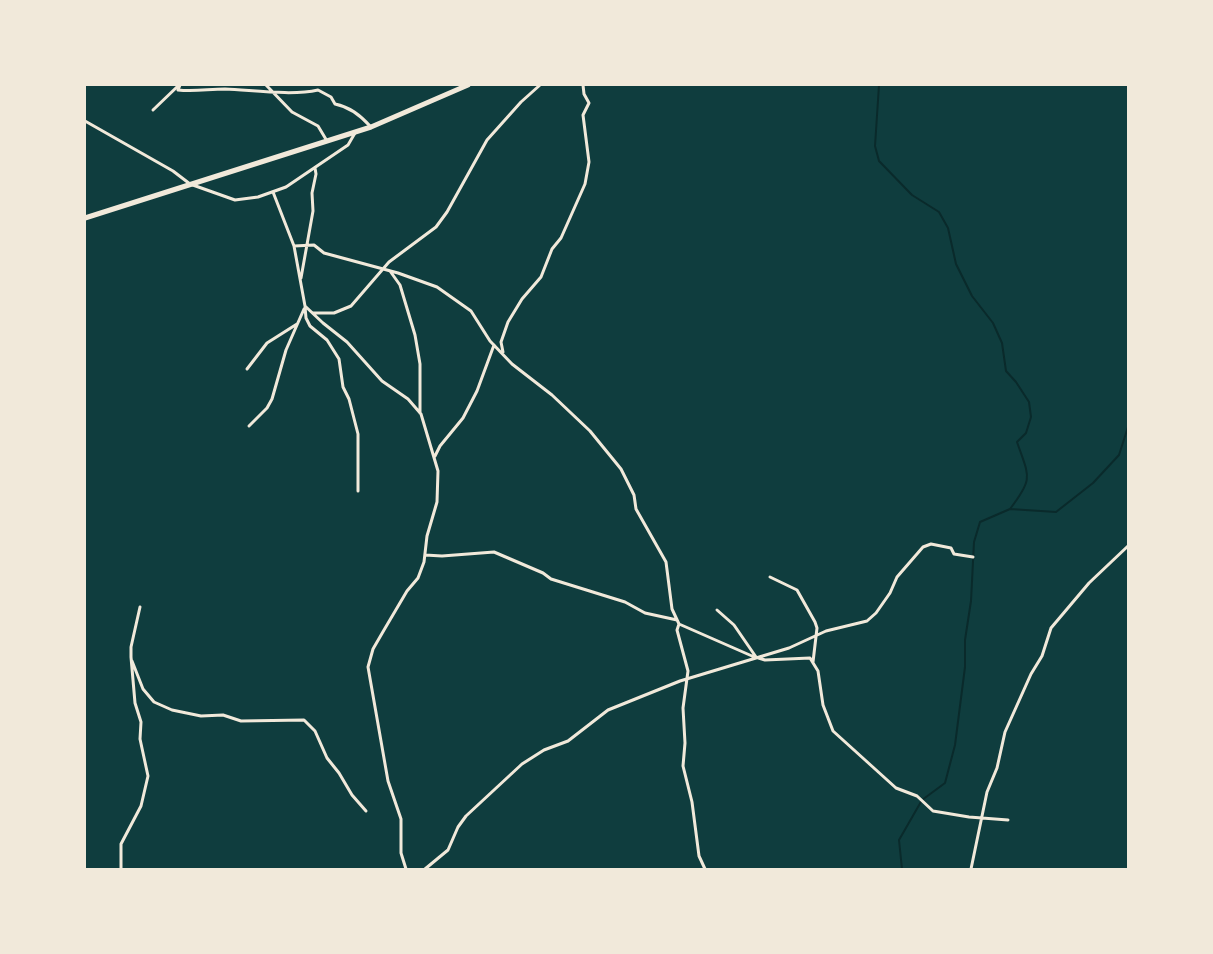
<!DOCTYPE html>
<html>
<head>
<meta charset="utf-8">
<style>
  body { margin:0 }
  #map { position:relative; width:1213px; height:954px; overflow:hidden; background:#0f3d3e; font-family:Roboto,sans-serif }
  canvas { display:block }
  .frame { position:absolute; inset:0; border:86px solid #f1e9da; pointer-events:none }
</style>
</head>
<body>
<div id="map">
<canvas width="1213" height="954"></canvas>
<div class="frame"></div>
</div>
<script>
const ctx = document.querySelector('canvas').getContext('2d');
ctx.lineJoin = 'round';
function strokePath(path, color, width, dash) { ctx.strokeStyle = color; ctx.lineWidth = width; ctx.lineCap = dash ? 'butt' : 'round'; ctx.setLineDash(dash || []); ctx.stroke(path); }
const stream = new Path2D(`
  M 879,85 L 875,146 L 879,161 L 912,195 L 939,212 L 948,228 L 956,264 L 972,296 L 993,323 L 1002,343 L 1006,371 L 1016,382 L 1029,402 L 1031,417 L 1026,433 L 1017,442 C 1029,477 1034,478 1010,509
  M 902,869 L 899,840 L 922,800 L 945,783 L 955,745 L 965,667 L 965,640 L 971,601 L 974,542 L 980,522 L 1010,509 L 1056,512 L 1093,483 L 1119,455 L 1128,427`);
const minor = new Path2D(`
  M 180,85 L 178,90 C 194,92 209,89 225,89 C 252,90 291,96 318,90 L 331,97 L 335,104 C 350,107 360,115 370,126
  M 266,85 L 292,112 L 318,126 L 327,141
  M 153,110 L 179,85
  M 85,121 L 173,171 L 190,184 L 235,200 L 258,197 L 286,187 L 348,145 L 355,133
  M 273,192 L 294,246 L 305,306 L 323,323 L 347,342 L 382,381 L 408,399 L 421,414 L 438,471 L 437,502 L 427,536 L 424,562 L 418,578 L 407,591 L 384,630 L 373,649 L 368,667 L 388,781 L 401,819 L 401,853 L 406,869
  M 294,246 L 314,245 L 324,253 L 398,273 L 437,287 L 471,311 L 490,341 L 512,364 L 552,395 L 590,431 L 621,469 L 634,495 L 636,509 L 666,562 L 672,609 L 679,624 L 752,656 L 765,660 L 810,658 L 818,671 L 823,705 L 833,731 L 896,788 L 917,796 L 933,811 L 969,817 L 1008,820
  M 390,271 L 400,285 L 415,335 L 420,364 L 420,413
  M 301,278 L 313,211 L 312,193 L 316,174 L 315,168
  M 305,307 L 306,318 L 310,326 L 327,340 L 339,359 L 343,387 L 349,399 L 358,434 L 358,491
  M 313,313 L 334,313 L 351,306 L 389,262 L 436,227 L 447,212 L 487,140 L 521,102 L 540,85
  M 503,352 L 501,342 L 508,322 L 522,299 L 541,277 L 552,249 L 561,238 L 585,184 L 589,162 L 583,115 L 589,103 L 584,94 L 583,85
  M 247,369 L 267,343 L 297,324
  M 249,426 L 267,408 L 272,399 L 286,350 L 304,309
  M 435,456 L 440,446 L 463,418 L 477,391 L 494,345
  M 425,555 L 442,556 L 494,552 L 543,573 L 551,579 L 625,602 L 645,613 L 677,620
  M 770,577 L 797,590 L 815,622 L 817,628 L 813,662
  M 717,610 L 734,625 L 756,657
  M 679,624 L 677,630 L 688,671 L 683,708 L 685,743 L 683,766 L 692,802 L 699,856 L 705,869
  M 132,661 L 143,689 L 154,702 L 172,710 L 201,716 L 223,715 L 241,721 L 304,720 L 315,731 L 327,758 L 339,773 L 352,795 L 366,811
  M 121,869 L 121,844 L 141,806 L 148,776 L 140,739 L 141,722 L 135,703 L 131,657 L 131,647 L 140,607
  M 425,869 L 448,850 L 458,827 L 466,816 L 522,764 L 544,750 L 568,741 L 608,710 L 680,681 L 789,648 L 826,631 L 867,621 L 876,613 L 890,593 L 897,577 L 923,547 L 931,544 L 951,548 L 954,554 L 973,557
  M 971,869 L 987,792 L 997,768 L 1005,732 L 1031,674 L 1042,656 L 1051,628 L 1089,583 L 1128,546`);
const trunk = new Path2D(`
  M 85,218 L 371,127 L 468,85`);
strokePath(stream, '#0a2a2b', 2);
strokePath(minor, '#f1e9da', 3);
strokePath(trunk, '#f1e9da', 5);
</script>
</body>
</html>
